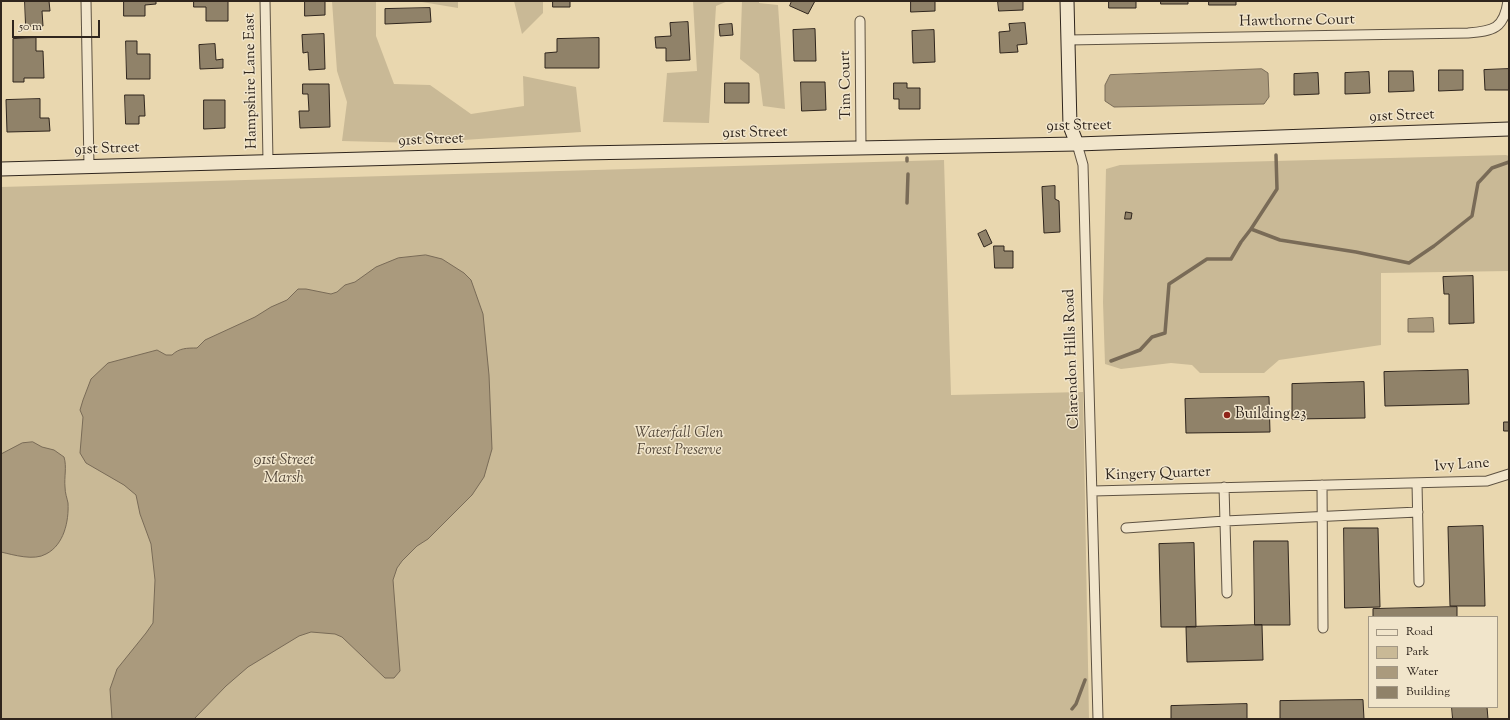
<!DOCTYPE html>
<html>
<head>
<meta charset="utf-8">
<style>
  body { margin:0 }
  #map { position:relative; width:1510px; height:720px; overflow:hidden; background:#e9d7af; font-family:"Sorts Mill Goudy",serif }
  canvas { display:block }
  .frame { position:absolute; inset:0; border:2px solid #2f251d; pointer-events:none }
  .legend { position:absolute; left:1368px; top:616px; width:130px; height:92px; box-sizing:border-box; background:#f1e5cb; border:1px solid #a39885; margin:0; padding:5px 7px; list-style:none; font-size:12px; color:#2f251d }
  .legend li { display:flex; align-items:center; gap:8px; height:20px }
  .legend b { width:20px; border:1px solid #a39885 }
  .scale { position:absolute; left:12px; top:20px; width:88px; height:18px; box-sizing:border-box; border:2px solid #2f251d; border-top:0; padding-left:5px; font-size:12px; line-height:14px; white-space:nowrap; color:#2f251d; -webkit-text-stroke:3px #f1e5cb; paint-order:stroke }
</style>
</head>
<body>
<div id="map">
<canvas width="1510" height="720"></canvas>
<div class="frame"></div>
<ul class="legend">
<li><b style="height:5px;background:#f1e5cb"></b>Road</li>
<li><b style="height:11px;background:#c9b996"></b>Park</li>
<li><b style="height:11px;background:#aa9a7d"></b>Water</li>
<li><b style="height:11px;background:#908269"></b>Building</li>
</ul>
<div class="scale">50 m</div>
</div>
<script>
const ctx = document.querySelector('canvas').getContext('2d');
ctx.lineJoin = 'round';
function paint(path, color) { ctx.fillStyle = color; ctx.fill(path, 'evenodd'); }
function strokePath(path, color, width, dash) { ctx.strokeStyle = color; ctx.lineWidth = width; ctx.lineCap = dash ? 'butt' : 'round'; ctx.setLineDash(dash || []); ctx.stroke(path); }
function label(font, color, halo, rows, align = 'center') {
  ctx.font = font + ' "Sorts Mill Goudy",serif'; ctx.lineWidth = 3; ctx.setLineDash([]); ctx.textBaseline = 'middle'; ctx.strokeStyle = halo; ctx.fillStyle = color; for (const [text, x, y, turn = 0] of rows) {
    ctx.save(); ctx.translate(x, y); ctx.rotate((+turn || 0) * Math.PI / 180); ctx.textAlign = isNaN(turn) ? turn : align; if (halo) ctx.strokeText(text, 0, 0); ctx.fillText(text, 0, 0); ctx.restore();
  }
}
const green = new Path2D(`
  M 332,1 L 376,1 L 376,36 L 394,84 L 430,85 L 471,114 L 524,106 L 523,76 L 576,87 L 581,132 L 420,143 L 342,141 L 347,102 L 337,71 Z
  M 416,1 L 458,1 L 458,8 Z
  M 514,1 L 543,1 L 543,13 L 522,34 Z
  M 693,1 L 728,1 L 716,6 L 709,123 L 663,122 L 667,73 L 697,71 Z
  M 742,1 L 759,1 L 759,3 L 778,5 L 785,109 L 763,106 L 759,74 L 740,59 Z
  M 1506,155 L 1509,156 L 1509,271 L 1381,273 L 1381,345 L 1279,360 L 1264,373 L 1200,373 L 1192,365 L 1171,363 L 1121,369 L 1105,364 L 1103,302 L 1106,169 L 1120,165 Z
  M 944,160 L 951,395 L 1083,392 L 1089,719 L 1,719 L 1,187 Z`);
const water = new Path2D(`
  M 1262,69 L 1268,73 L 1269,97 L 1264,104 L 1114,107 L 1105,101 L 1105,85 L 1110,75 Z
  M 426,255 L 442,259 L 464,273 L 471,280 L 483,314 L 489,375 L 492,449 L 484,477 L 472,495 L 428,539 L 417,546 L 402,561 L 397,568 L 393,580 L 400,671 L 394,678 L 385,678 L 342,637 L 335,634 L 311,632 L 299,636 L 248,667 L 226,686 L 194,719 L 112,719 L 110,689 L 117,669 L 146,633 L 153,623 L 155,580 L 151,544 L 140,514 L 136,495 L 124,485 L 86,463 L 80,453 L 83,417 L 80,410 L 83,400 L 91,379 L 108,363 L 157,350 L 166,355 L 172,355 C 179,348 187,348 197,348 L 205,340 L 255,317 L 271,307 L 287,300 L 298,289 L 306,289 L 331,294 L 337,292 L 345,285 L 355,282 L 376,267 L 398,258 Z
  M 1433,318 L 1434,332 L 1408,332 L 1408,319 Z
  M 33,442 L 42,447 L 54,450 L 64,457 C 67,467 64,477 65,487 C 65,493 67,498 68,503 C 69,521 64,545 46,554 C 34,561 14,555 1,552 L 1,454 L 22,443 Z`);
const stream = new Path2D(`
  M 907,158 L 907,161
  M 907,203 L 908,174
  M 1251,229 L 1277,189 L 1276,155
  M 1111,361 L 1140,350 L 1152,337 L 1165,333 L 1169,284 L 1207,259 L 1231,259 L 1241,242 L 1251,229 L 1280,240 L 1356,252 L 1409,263 L 1434,246 L 1472,216 L 1478,183 L 1492,168 L 1509,162
  M 1072,709 L 1076,704 L 1085,680`);
const building = new Path2D(`
  M 25,1 L 49,1 L 50,11 L 42,11 L 43,26 L 26,26 Z
  M 124,1 L 156,1 L 156,4 L 145,5 L 145,16 L 124,16 Z
  M 194,1 L 228,1 L 228,21 L 206,21 L 206,7 L 194,7 Z
  M 305,1 L 325,1 L 325,15 L 305,16 Z
  M 553,1 L 570,1 L 570,7 L 553,7 Z
  M 792,1 L 815,1 L 808,14 L 790,6 Z
  M 911,1 L 935,1 L 935,11 L 911,12 Z
  M 998,1 L 1023,1 L 1023,10 L 999,11 Z
  M 1109,1 L 1136,1 L 1136,8 L 1109,8 Z
  M 1161,1 L 1188,1 L 1188,4 L 1161,4 Z
  M 1209,1 L 1236,1 L 1236,5 L 1209,5 Z
  M 430,8 L 431,22 L 385,24 L 385,9 Z
  M 688,22 L 690,60 L 666,61 L 666,48 L 656,48 L 655,37 L 671,36 L 670,23 Z
  M 1025,23 L 1027,44 L 1017,45 L 1018,52 L 1000,53 L 999,32 L 1010,31 L 1009,24 Z
  M 732,24 L 733,35 L 720,36 L 719,25 Z
  M 815,29 L 816,61 L 794,61 L 793,30 Z
  M 934,30 L 935,62 L 913,63 L 912,31 Z
  M 324,34 L 325,69 L 309,70 L 308,52 L 303,53 L 302,35 Z
  M 36,38 L 36,51 L 43,51 L 44,78 L 24,78 L 24,82 L 13,82 L 13,39 Z
  M 599,38 L 599,68 L 545,68 L 545,53 L 557,52 L 557,39 Z
  M 126,41 L 137,41 L 137,54 L 150,54 L 150,79 L 127,79 Z
  M 215,44 L 216,60 L 223,59 L 223,68 L 200,69 L 199,45 Z
  M 1509,69 L 1509,90 L 1485,90 L 1484,70 Z
  M 1439,70 L 1463,70 L 1463,90 L 1439,91 Z
  M 1389,71 L 1413,71 L 1414,91 L 1389,92 Z
  M 1369,72 L 1370,93 L 1345,94 L 1345,73 Z
  M 1318,73 L 1319,94 L 1294,95 L 1294,74 Z
  M 801,82 L 825,82 L 826,110 L 802,111 Z
  M 725,83 L 749,83 L 749,103 L 725,103 Z
  M 894,83 L 907,83 L 907,88 L 920,88 L 920,109 L 899,109 L 899,99 L 894,99 Z
  M 303,84 L 329,84 L 330,127 L 300,128 L 299,111 L 309,111 L 308,94 L 303,94 Z
  M 125,95 L 144,95 L 145,116 L 139,116 L 139,124 L 126,124 Z
  M 40,99 L 40,118 L 49,118 L 50,131 L 7,132 L 6,100 Z
  M 204,100 L 225,100 L 225,128 L 204,129 Z
  M 1055,186 L 1055,199 L 1059,201 L 1060,232 L 1044,233 L 1042,187 Z
  M 1126,212 L 1132,213 L 1131,219 L 1125,219 Z
  M 986,230 L 992,243 L 984,247 L 978,234 Z
  M 994,246 L 1004,246 L 1004,251 L 1013,251 L 1013,268 L 995,268 Z
  M 1473,276 L 1474,323 L 1449,324 L 1449,294 L 1444,294 L 1443,277 Z
  M 1468,370 L 1469,404 L 1385,406 L 1384,372 Z
  M 1364,382 L 1365,418 L 1292,419 L 1292,384 Z
  M 1269,397 L 1270,432 L 1186,433 L 1185,399 Z
  M 1504,422 L 1509,422 L 1509,431 L 1504,431 Z
  M 1483,526 L 1485,606 L 1450,606 L 1448,527 Z
  M 1344,528 L 1378,528 L 1380,607 L 1345,608 Z
  M 1254,541 L 1288,541 L 1290,625 L 1255,625 Z
  M 1194,543 L 1196,627 L 1161,627 L 1159,544 Z
  M 1457,607 L 1457,617 L 1373,617 L 1373,609 Z
  M 1262,625 L 1263,660 L 1187,662 L 1186,627 Z
  M 1363,700 L 1364,719 L 1280,719 L 1280,701 Z
  M 1247,704 L 1247,719 L 1171,719 L 1171,706 Z
  M 1452,707 L 1487,707 L 1488,719 L 1453,719 Z`);
const street = new Path2D(`
  M 86,1 L 89,166
  M 265,1 L 268,161
  M 860,21 L 861,148
  M 1068,40 L 1468,33 C 1493,31 1504,29 1508,1
  M 1077,144 L 1083,165 L 1098,719
  M 1417,483 L 1419,582
  M 1322,485 L 1323,628
  M 1224,487 L 1227,593
  M 1093,491 L 1487,481 L 1509,474
  M 1126,528 L 1225,521 L 1418,512`);
const secondary = new Path2D(`
  M 1067,1 L 1070,126 L 1077,144
  M 1,169 L 582,153 L 1077,144 L 1509,129`);
const markers = [
  [1227,415,4,"#8f2418"]
];
const streetNames = [
  ["Hawthorne Court",1297,22,-1],
  ["Hampshire Lane East",252,81,-91],
  ["Tim Court",847,85,-91],
  ["91st Street",1402,117,-2],
  ["91st Street",1079,127,-1],
  ["91st Street",755,134,-1],
  ["91st Street",431,141,-2],
  ["91st Street",107,150,-2],
  ["Clarendon Hills Road",1073,359,-92],
  ["Ivy Lane",1462,466,-4],
  ["Kingery Quarter",1158,475,-2]
];
const poiNames = [
  ["Building 23",1235,415]
];
const parkNames = [
  ["Waterfall Glen",679,434],
  ["Forest Preserve",679,451]
];
const waterNames = [
  ["91st Street",284,461],
  ["Marsh",284,479]
];
paint(green, '#c9b996');
paint(water, '#aa9a7d');
strokePath(water, '#796b57', 1);
strokePath(stream, '#796b57', 3.5);
paint(building, '#908269');
strokePath(building, '#2f251d', 1);
strokePath(street, '#5e5242', 11);
strokePath(secondary, '#2f251d', 15);
strokePath(street, '#f1e5cb', 9);
strokePath(secondary, '#f1e5cb', 13);
for (const [x, y, r, color] of markers) { const dot = new Path2D(); dot.arc(x, y, r, 0, 2 * Math.PI); ctx.fillStyle = color; ctx.fill(dot); strokePath(dot, '#f1e5cb', 1.5); }
label('15px', '#2f251d', '#f1e5cb', streetNames);
label('15px', '#2f251d', '#f1e5cb', poiNames, 'left');
label('italic 15px', '#564a3b', '#f1e5cb', parkNames);
label('italic 16px', '#54483a', '#f1e5cb', waterNames);
</script>
</body>
</html>
